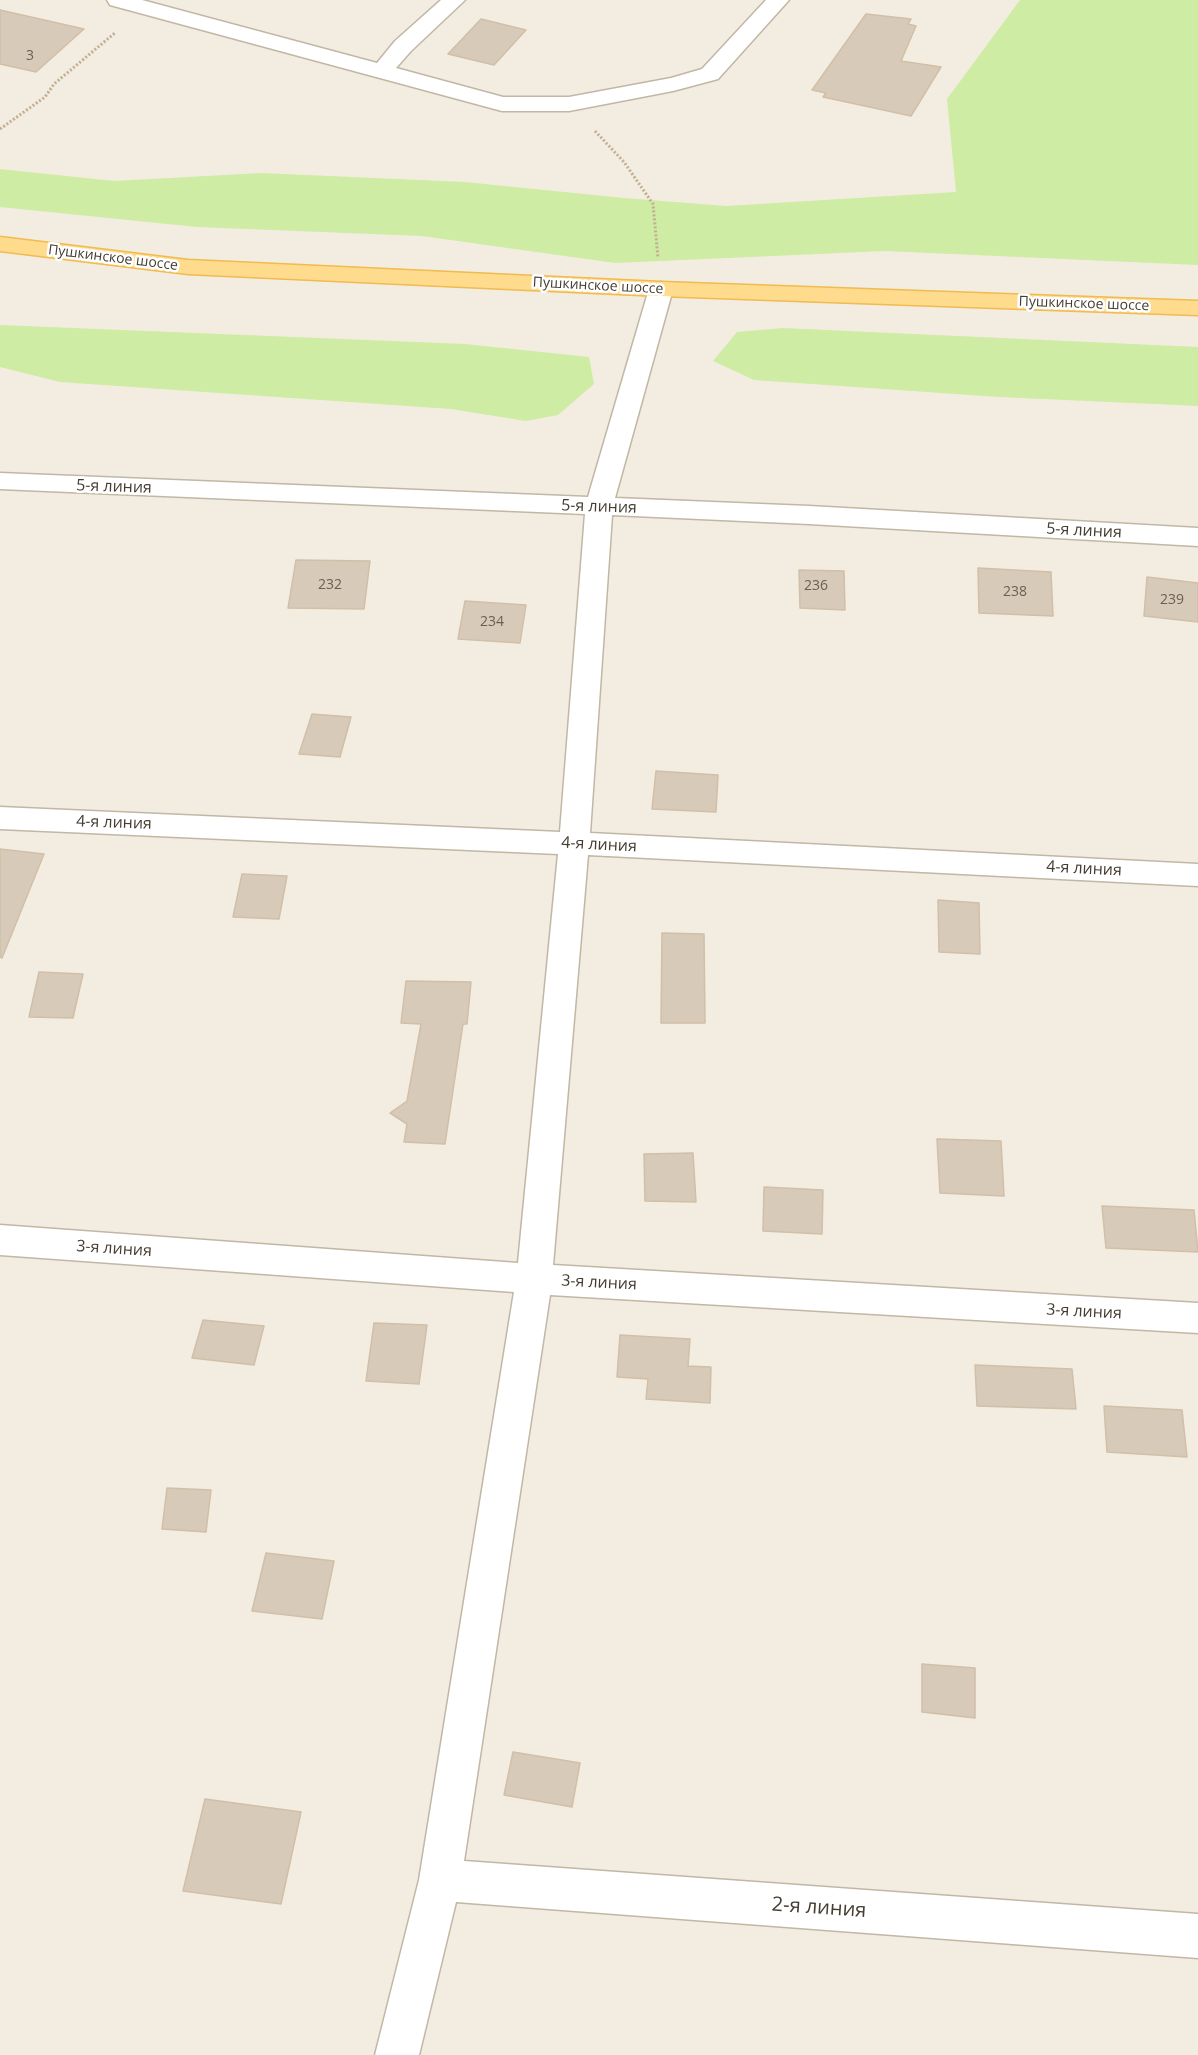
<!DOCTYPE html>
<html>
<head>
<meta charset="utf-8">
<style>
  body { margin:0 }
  canvas { display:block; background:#f3ece0 }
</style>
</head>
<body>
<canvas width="1198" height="2055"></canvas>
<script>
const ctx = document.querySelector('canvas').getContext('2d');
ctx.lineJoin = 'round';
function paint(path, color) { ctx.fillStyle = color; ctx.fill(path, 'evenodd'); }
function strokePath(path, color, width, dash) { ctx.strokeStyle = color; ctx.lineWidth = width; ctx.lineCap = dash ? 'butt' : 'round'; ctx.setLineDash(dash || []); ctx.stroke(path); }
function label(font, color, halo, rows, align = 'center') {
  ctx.font = font + ' "Open Sans",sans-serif'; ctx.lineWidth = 5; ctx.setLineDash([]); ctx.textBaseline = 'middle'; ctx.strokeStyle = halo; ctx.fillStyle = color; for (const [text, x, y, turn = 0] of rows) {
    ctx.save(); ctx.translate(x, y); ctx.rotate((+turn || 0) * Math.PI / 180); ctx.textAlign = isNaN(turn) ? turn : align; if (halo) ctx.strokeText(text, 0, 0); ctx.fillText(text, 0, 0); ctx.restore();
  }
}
const green = new Path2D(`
  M 1020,0 L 1198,0 L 1198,265 L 885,251 L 615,263 L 422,236 L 197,227 L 0,207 L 0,169 L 114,181 L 261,173 L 465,182 L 624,198 L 726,206 L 956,192 L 947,99 Z
  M 0,325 L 465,344 L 589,357 L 594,384 L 558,415 L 526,421 L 451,409 L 60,382 L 0,367 Z
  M 783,328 L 1198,347 L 1198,406 L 999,397 L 754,380 L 713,361 L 737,332 Z`);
const building = new Path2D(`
  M 0,10 L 84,29 L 36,72 L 0,64 Z
  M 866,14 L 911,19 L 908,24 L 916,26 L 901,61 L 941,67 L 911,116 L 823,97 L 826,93 L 812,90 Z
  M 481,19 L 526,30 L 494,65 L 448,54 Z
  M 296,560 L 370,561 L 364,609 L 288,608 Z
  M 978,568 L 1051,572 L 1053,616 L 979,613 Z
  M 799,570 L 844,571 L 845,610 L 800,608 Z
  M 1147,577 L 1198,583 L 1198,622 L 1144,616 Z
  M 465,601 L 526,605 L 520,643 L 458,639 Z
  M 312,714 L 351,717 L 340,757 L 299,754 Z
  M 656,771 L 718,775 L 716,812 L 652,809 Z
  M 0,849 L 44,854 L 2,958 L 0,957 Z
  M 242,874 L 287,876 L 279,919 L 233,917 Z
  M 938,900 L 979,903 L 980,954 L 939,952 Z
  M 662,933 L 704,934 L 705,1023 L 661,1023 Z
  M 39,972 L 83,974 L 73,1018 L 29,1017 Z
  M 406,981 L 471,982 L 467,1024 L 463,1024 L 445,1144 L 404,1142 L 407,1124 L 390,1113 L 407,1101 L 421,1024 L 401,1023 Z
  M 937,1139 L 1001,1141 L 1004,1196 L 940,1193 Z
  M 693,1153 L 696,1202 L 645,1201 L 644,1154 Z
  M 764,1187 L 823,1190 L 822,1234 L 763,1231 Z
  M 1102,1206 L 1194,1210 L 1198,1252 L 1106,1248 Z
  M 203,1320 L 264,1326 L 254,1365 L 192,1358 Z
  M 374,1323 L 427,1325 L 419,1384 L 366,1381 Z
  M 620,1335 L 690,1339 L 688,1366 L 711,1367 L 710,1403 L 646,1399 L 648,1379 L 617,1377 Z
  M 975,1365 L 1072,1369 L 1076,1409 L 977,1406 Z
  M 1104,1406 L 1182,1410 L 1187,1457 L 1107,1452 Z
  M 167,1488 L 211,1490 L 206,1532 L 162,1529 Z
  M 266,1553 L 334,1561 L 322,1619 L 252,1611 Z
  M 922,1664 L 975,1668 L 975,1718 L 922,1712 Z
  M 513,1752 L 580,1763 L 572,1807 L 504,1795 Z
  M 205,1799 L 301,1812 L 281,1904 L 183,1891 Z`);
const path = new Path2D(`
  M 0,129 L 45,97 L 54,84 L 116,32
  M 595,131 L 624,162 L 653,204 L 658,258`);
const minor = new Path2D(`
  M 107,0 L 142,0 L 377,63 L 395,41 L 441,0 L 465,0 L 411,51 L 396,68 L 503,97 L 569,97 L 671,78 L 702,69 L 766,0 L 789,0 L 718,79 L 673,91 L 569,111 L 502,111 L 110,5 Z
  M 661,282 L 670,284 L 673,289 L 615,498 L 809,506 L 1198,528 L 1198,546 L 809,524 L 612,515 L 590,833 L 1198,864 L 1198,886 L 588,855 L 553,1265 L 1198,1303 L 1198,1333 L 550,1295 L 464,1861 L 1198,1914 L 1198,1958 L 456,1902 L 419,2055 L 375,2055 L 419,1880 L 514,1292 L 0,1255 L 0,1225 L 518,1263 L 558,854 L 0,829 L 0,807 L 560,832 L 585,514 L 0,489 L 0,473 L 588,497 L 649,289 L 652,284 Z`);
const major = new Path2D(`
  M 0,237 L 188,260 L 661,282 L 1198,301 L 1198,315 L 661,296 L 188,274 L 0,251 Z`);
const numberNames = [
  ["3",30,56],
  ["232",330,585],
  ["236",816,586],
  ["238",1015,592],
  ["239",1172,600],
  ["234",492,622]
];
const farStreetnames = [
  ["Пушкинское шоссе",113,258,7],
  ["Пушкинское шоссе",598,286,3],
  ["Пушкинское шоссе",1084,304,2]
];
const streetNames = [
  ["5-я линия",114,487,2],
  ["5-я линия",599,507,2],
  ["5-я линия",1084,531,3],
  ["4-я линия",114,823,2],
  ["4-я линия",599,845,3],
  ["4-я линия",1084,869,3],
  ["3-я линия",114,1249,4],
  ["3-я линия",599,1283,3],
  ["3-я линия",1084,1312,3]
];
const nearStreetnames = [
  ["2-я линия",819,1908,4]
];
paint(green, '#ceeca3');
paint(building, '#d8cab8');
strokePath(building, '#d1bfa7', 1.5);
strokePath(minor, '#c1b7a5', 3);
strokePath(major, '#f0bb50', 3);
strokePath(path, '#c2af92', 3, [2, 2]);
paint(minor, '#fff');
paint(major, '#ffdb8d');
label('14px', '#696053', null, numberNames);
label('14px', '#443c31', '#fff', farStreetnames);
label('16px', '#443c31', '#fff', streetNames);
label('20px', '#443c31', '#fff', nearStreetnames);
</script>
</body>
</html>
